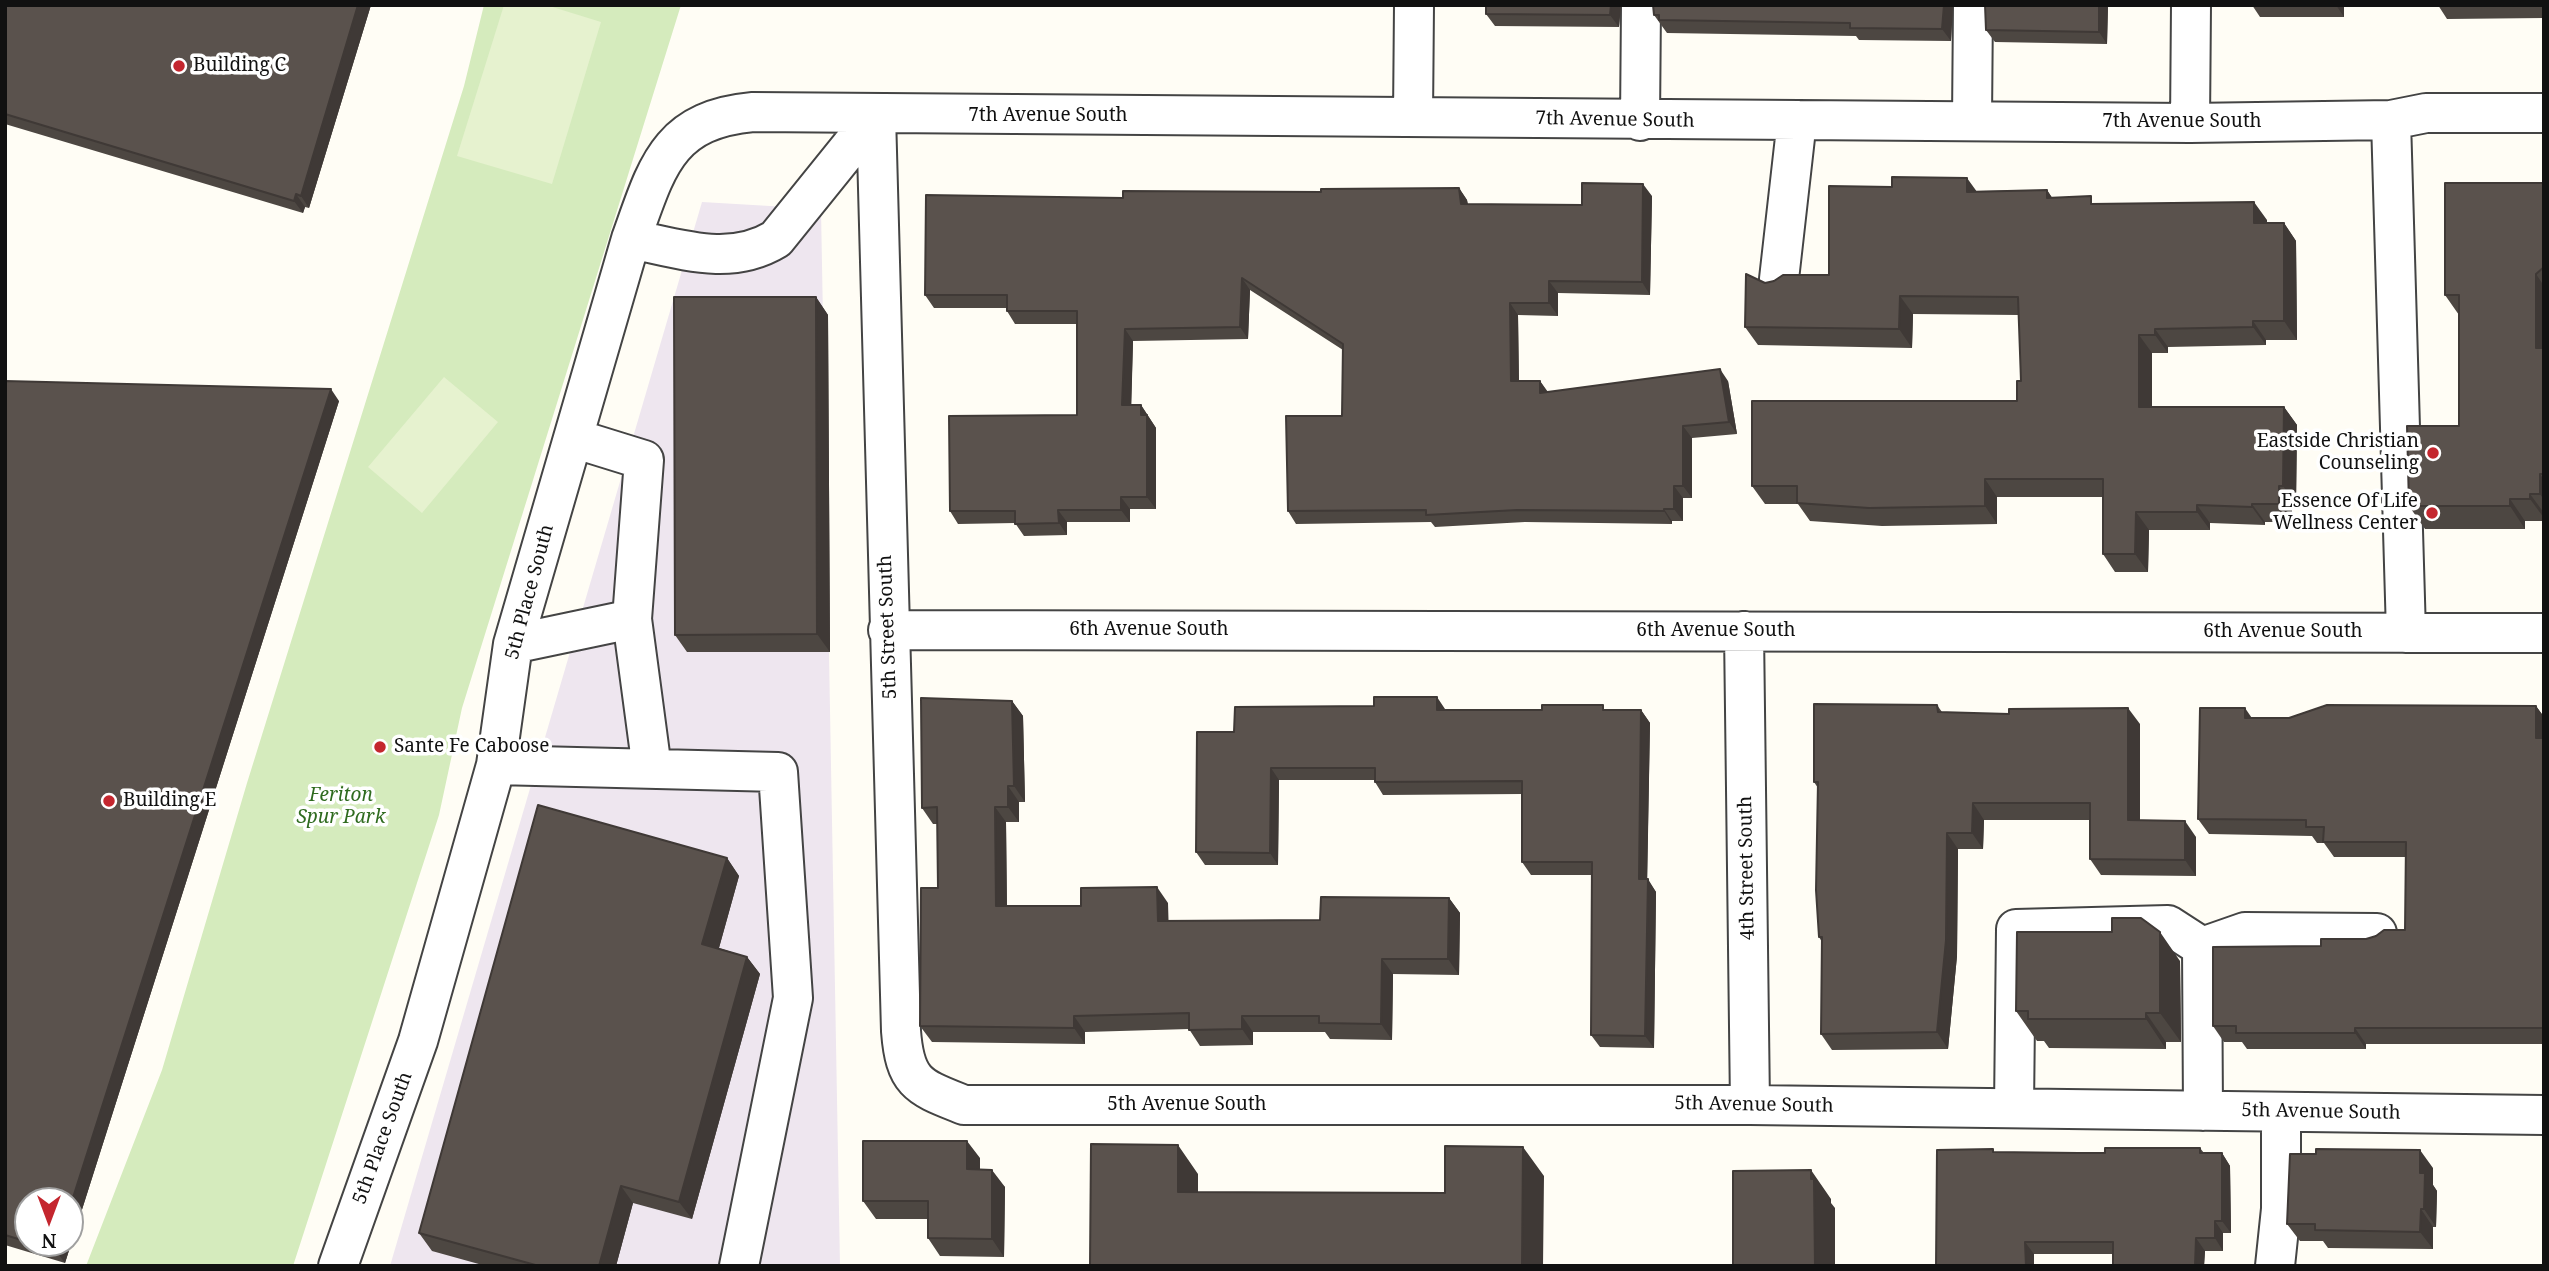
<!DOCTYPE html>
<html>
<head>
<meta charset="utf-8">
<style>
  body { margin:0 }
  #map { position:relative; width:2549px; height:1271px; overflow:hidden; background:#fffdf5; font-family:"Noto Serif",serif }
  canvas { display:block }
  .frame { position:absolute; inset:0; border:7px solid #111; pointer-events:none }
  .north { position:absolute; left:14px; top:1187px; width:70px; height:70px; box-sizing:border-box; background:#fff; border:2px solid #a0a0a0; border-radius:50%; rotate:180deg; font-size:19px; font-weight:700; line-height:28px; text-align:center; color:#111 }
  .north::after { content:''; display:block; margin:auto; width:24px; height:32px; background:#c4262e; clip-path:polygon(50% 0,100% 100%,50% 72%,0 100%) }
</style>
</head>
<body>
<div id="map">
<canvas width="2549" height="1271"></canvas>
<div class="frame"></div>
<div class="north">N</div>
</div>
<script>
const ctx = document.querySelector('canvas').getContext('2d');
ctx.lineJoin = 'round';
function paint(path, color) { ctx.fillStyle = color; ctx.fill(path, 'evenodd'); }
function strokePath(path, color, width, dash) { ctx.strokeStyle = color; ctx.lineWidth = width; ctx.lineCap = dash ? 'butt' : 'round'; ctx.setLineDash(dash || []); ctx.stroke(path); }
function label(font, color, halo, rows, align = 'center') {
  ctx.font = font + ' "Noto Serif",serif'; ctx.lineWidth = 7; ctx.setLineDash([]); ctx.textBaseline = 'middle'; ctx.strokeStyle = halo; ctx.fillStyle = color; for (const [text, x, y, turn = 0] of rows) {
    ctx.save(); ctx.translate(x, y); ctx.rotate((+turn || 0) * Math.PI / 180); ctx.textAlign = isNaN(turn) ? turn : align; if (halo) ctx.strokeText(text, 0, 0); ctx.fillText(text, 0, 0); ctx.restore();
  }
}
const industrial = new Path2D(`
  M 702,202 L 821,209 L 840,1266 L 390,1266 Z`);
const green = new Path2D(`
  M 484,5 L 681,5 L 462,708 L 439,815 L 293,1266 L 86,1266 L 162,1070 L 247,783 L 464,86 Z`);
const pitch = new Path2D(`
  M 504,5 L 546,5 L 601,22 L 552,184 L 457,156 Z
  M 444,377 L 498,422 L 422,513 L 368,467 Z`);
const minor = new Path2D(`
  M 876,115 L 901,1031 C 905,1084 919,1087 964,1105 L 1750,1105 L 2544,1115
  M 1413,117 L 1414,5
  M 1972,120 L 1973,5
  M 2391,120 L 2406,633
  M 1640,121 L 1641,5
  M 2190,123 L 2191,5
  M 631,239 C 681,249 730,267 776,239 L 876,115
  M 1779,279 L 1797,120
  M 573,438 L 644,460 L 632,619
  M 888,630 L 2544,633
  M 1744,631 L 1750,1105
  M 513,644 L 632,619 L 652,769
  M 496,765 L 778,772 L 793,998 L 739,1266
  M 2202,947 L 2245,932 L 2377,933
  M 2014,1108 L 2016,929 L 2168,925 L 2202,947 L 2203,1111
  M 338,1266 L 418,1041 L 496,765 L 513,644 L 631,239 C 657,167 667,120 753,112 L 2190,123 L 2391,120 L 2426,113 L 2544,113
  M 2275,1266 L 2281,1209 L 2281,1112`);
const wall = new Path2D(`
  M 5,5 L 371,5 L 309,208 L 305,207 L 303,213 L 5,124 Z
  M 1621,5 L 1619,27 L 1495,26 L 1486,14 Z
  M 1653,5 L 1953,5 L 1951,41 L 1859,40 L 1856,36 L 1667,33 L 1654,15 Z
  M 1985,5 L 2108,5 L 2107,44 L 1995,42 L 1986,30 Z
  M 2252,5 L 2344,5 L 2344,17 L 2260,17 Z
  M 2438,5 L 2544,5 L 2544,18 L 2447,19 Z
  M 2544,183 L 2544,521 L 2525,521 L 2525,529 L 2425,529 L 2409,506 L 2459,426 L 2459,315 L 2445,295 Z
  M 1459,188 L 1467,200 L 1468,204 L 1582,205 L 1652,196 L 1650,295 L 1558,293 L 1558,316 L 1518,315 L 1519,381 L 1540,381 L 1548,392 L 1728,381 L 1737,434 L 1692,438 L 1692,498 L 1683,498 L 1683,521 L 1672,521 L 1672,524 L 1525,522 L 1435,527 L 1431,522 L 1296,524 L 1288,511 L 1342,416 L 1343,350 L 1250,290 L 1248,339 L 1133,341 L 1131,405 L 1141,405 L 1156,428 L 1156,509 L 1130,509 L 1130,522 L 1067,522 L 1067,535 L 1024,536 L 1015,523 L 958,524 L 950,511 L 1077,415 L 1077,324 L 1015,324 L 1007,311 L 1007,308 L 934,308 L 925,295 L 1123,198 Z
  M 2047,190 L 2052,198 L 2096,204 L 2267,220 L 2267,223 L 2284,223 L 2296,241 L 2297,340 L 2266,340 L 2266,345 L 2168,347 L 2168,353 L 2152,353 L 2152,407 L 2284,407 L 2297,425 L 2296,504 L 2292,504 L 2292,522 L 2265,522 L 2265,525 L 2210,523 L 2210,530 L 2149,530 L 2148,572 L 2115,572 L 2103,554 L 2103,497 L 1997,497 L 1997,524 L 1882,526 L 1810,521 L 1798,504 L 1765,504 L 1752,486 L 2017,401 L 2021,381 L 2019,315 L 1913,314 L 1912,348 L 1758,345 L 1745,327 L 1765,283 L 1829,275 L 1976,191 Z
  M 816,297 L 828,315 L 830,652 L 687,652 L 675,635 Z
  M 5,381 L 339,401 L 65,1263 L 5,1245 ZM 28,1201 L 70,1243 L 28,1243 Z
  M 1012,701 L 1023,716 L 1025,802 L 1019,802 L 1019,822 L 1006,822 L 1007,906 L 1081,906 L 1168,903 L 1168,921 L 1320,920 L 1449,898 L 1460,913 L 1459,975 L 1393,974 L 1392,1040 L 1330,1039 L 1325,1032 L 1253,1032 L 1253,1045 L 1200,1046 L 1189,1029 L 1085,1032 L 1085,1044 L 932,1042 L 920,1026 L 938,888 L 937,824 L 933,824 L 922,808 Z
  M 1937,705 L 1942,712 L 2140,724 L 2140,820 L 2196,837 L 2196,876 L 2101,875 L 2090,859 L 2090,820 L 1984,820 L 1983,849 L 1958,849 L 1957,956 L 1948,1049 L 1832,1050 L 1821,1034 L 1822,942 L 1819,937 L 1818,788 L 1814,782 Z
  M 1374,706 L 1445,710 L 1641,710 L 1650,723 L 1647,879 L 1656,892 L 1654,1048 L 1600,1047 L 1591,1035 L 1592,875 L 1531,875 L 1522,862 L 1522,794 L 1383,795 L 1375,782 L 1375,780 L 1279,780 L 1278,865 L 1205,865 L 1196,852 L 1234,732 Z
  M 2536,706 L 2544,717 L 2544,1044 L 2366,1044 L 2366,1049 L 2247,1049 L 2242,1042 L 2224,1042 L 2213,1026 L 2321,946 L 2366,939 L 2405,930 L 2406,857 L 2334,857 L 2324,843 L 2317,843 L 2312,836 L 2209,834 L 2198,819 L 2252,718 L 2289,718 Z
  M 727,858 L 739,876 L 719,948 L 747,957 L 760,974 L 692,1219 L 633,1203 L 616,1266 L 486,1266 L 432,1251 L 419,1233 Z
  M 2180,961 L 2181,1042 L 2166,1042 L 2166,1049 L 2049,1048 L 2044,1041 L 2037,1041 L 2016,1011 Z
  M 2200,1148 L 2204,1153 L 2222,1153 L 2230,1166 L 2231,1233 L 2223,1233 L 2223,1251 L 2205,1251 L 2204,1266 L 2113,1266 L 2113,1254 L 2034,1254 L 2034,1266 L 1936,1266 L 1995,1153 L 2078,1153 Z
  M 980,1158 L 980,1169 L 1005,1187 L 1004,1257 L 940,1256 L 928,1238 L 928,1219 L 876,1219 L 863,1201 Z
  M 2433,1168 L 2433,1185 L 2437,1191 L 2436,1227 L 2433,1227 L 2433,1249 L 2328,1248 L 2323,1241 L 2300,1241 L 2287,1224 Z`);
const shadedWall = new Path2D(`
  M 358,5 L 371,5 L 309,208 L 301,196 Z
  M 1611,5 L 1621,5 L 1619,27 L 1610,15 Z
  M 1944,5 L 1953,5 L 1951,41 L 1942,29 Z
  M 2099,5 L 2108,5 L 2107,44 L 2099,32 Z
  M 2336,5 L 2344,5 L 2344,17 Z
  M 1967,178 L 1980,196 L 1967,192 Z
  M 1643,184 L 1652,196 L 1650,295 L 1642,282 Z
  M 1459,188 L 1467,200 L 1469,216 L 1461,204 Z
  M 2047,190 L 2059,208 L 2047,198 Z
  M 296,194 L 305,207 L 303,213 L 294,201 Z
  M 2254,202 L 2267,220 L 2267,241 L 2254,223 Z
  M 2284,223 L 2296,241 L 2297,340 L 2284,321 Z
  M 2536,274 L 2544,286 L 2544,359 L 2536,348 Z
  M 1242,278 L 1250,290 L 1248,339 L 1240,327 Z
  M 1549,281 L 1558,293 L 1558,316 L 1549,303 Z
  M 1900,296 L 1913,314 L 1912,348 L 1899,329 Z
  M 816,297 L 828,315 L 830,652 L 817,634 Z
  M 1510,303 L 1518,315 L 1519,393 L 1511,381 Z
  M 2253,321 L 2266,340 L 2266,345 L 2253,327 Z
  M 1125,329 L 1133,341 L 1131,417 L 1122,405 Z
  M 2155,329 L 2168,347 L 2168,353 L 2155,335 Z
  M 2139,335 L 2152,353 L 2152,425 L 2139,407 Z
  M 1720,369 L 1728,381 L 1737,434 L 1729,422 Z
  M 1540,381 L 1548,393 L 1540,393 Z
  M 331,389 L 339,401 L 65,1263 L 56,1251 L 58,1243 L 70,1243 L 70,1207 Z
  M 1141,405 L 1156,428 L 1156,509 L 1147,497 Z
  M 2284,407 L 2297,425 L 2296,504 L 2283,486 Z
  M 1683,426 L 1692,438 L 1692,498 L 1683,486 Z
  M 2540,474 L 2544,480 L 2544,500 L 2540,494 Z
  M 1985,479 L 1997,497 L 1997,524 L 1985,506 Z
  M 1674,486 L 1683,498 L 1683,521 L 1674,509 Z
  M 2279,486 L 2292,504 L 2292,522 L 2279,504 Z
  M 2530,494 L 2544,513 L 2544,518 L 2530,499 Z
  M 1121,497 L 1130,509 L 1130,522 L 1121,510 Z
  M 2510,499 L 2525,521 L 2525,529 L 2510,506 Z
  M 2252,504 L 2265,522 L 2265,525 L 2252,507 Z
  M 2197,505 L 2210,523 L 2210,530 L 2197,512 Z
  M 1664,509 L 1672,521 L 1672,524 L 1664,511 Z
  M 1058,510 L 1067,522 L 1067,535 L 1059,523 Z
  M 2136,512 L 2149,530 L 2148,572 L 2135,554 Z
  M 1437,697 L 1445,709 L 1445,722 L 1437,710 Z
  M 1012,701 L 1023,716 L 1025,802 L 1014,786 Z
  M 2536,706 L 2544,717 L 2544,749 L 2536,738 Z
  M 2128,708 L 2140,724 L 2140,836 L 2128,820 Z
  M 2245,708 L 2256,724 L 2245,718 Z
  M 1641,710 L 1650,723 L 1647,891 L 1639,879 Z
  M 1271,768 L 1279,780 L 1278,865 L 1270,853 Z
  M 1008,786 L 1019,802 L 1019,822 L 1008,807 Z
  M 1973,803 L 1984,820 L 1983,849 L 1972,833 Z
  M 995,807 L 1006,822 L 1007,921 L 996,906 Z
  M 2185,821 L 2196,837 L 2196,876 L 2185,860 Z
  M 1947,833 L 1958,849 L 1957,956 L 1948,1049 L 1937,1032 Z
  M 727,858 L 739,876 L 715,962 L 702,944 Z
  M 1648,879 L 1656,892 L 1654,1048 L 1645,1036 Z
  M 1157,887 L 1168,903 L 1169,937 L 1158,921 Z
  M 1449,898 L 1460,913 L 1459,975 L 1448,959 Z
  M 2160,932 L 2180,961 L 2181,1042 L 2160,1013 Z
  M 747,957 L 760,974 L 692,1219 L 679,1202 Z
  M 1382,959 L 1393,974 L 1392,1040 L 1381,1024 Z
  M 2146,1013 L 2166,1042 L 2166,1049 L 2146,1019 Z
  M 1074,1016 L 1085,1032 L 1085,1044 L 1074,1028 Z
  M 1242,1016 L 1253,1032 L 1253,1045 L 1242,1029 Z
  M 2355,1028 L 2366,1044 L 2366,1049 L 2355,1033 Z
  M 967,1141 L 980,1158 L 980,1187 L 967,1169 Z
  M 1178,1145 L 1198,1174 L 1198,1221 L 1178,1192 Z
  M 1523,1147 L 1544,1176 L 1543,1266 L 1522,1266 Z
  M 2420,1150 L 2433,1168 L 2433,1185 L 2437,1191 L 2436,1227 L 2424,1209 L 2420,1173 Z
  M 2222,1153 L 2230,1166 L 2231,1233 L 2222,1221 Z
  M 992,1170 L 1005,1187 L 1004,1257 L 992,1239 Z
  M 1811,1170 L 1831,1199 L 1831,1203 L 1835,1208 L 1835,1266 L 1815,1266 Z
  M 621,1186 L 633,1203 L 616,1266 L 599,1266 Z
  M 2421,1209 L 2433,1227 L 2433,1249 L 2420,1232 Z
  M 2215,1221 L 2223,1233 L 2223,1251 L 2215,1238 Z
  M 2196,1238 L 2205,1251 L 2204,1266 L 2195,1266 Z
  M 2025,1242 L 2034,1254 L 2034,1266 L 2026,1266 Z`);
const building = new Path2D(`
  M 5,5 L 358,5 L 301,196 L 296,194 L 294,201 L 5,114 Z
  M 1486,5 L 1611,5 L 1610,15 L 1486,14 Z
  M 1653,5 L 1944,5 L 1942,29 L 1850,28 L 1850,23 L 1659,20 L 1659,15 L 1654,15 Z
  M 1985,5 L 2099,5 L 2099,32 L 1986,30 Z
  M 1892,177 L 1967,178 L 1967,192 L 2047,190 L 2047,198 L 2091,196 L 2091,204 L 2254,202 L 2254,223 L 2284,223 L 2284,321 L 2253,321 L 2253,327 L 2155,329 L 2155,335 L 2139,335 L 2139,407 L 2284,407 L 2283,486 L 2279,486 L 2279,504 L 2252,504 L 2252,507 L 2197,505 L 2197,512 L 2136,512 L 2135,554 L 2103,554 L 2103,479 L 1985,479 L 1985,506 L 1869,508 L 1797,503 L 1797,486 L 1752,486 L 1752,401 L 2017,401 L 2017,381 L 2021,381 L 2018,297 L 1900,296 L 1899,329 L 1745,327 L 1746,274 L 1765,283 L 1774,281 L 1783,275 L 1829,275 L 1829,186 L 1892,187 Z
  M 1582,183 L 1643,184 L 1642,282 L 1549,281 L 1549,303 L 1510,303 L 1511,381 L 1540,381 L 1540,393 L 1720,369 L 1729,422 L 1683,426 L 1683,486 L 1674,486 L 1674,509 L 1664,509 L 1664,511 L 1517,510 L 1426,515 L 1426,510 L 1288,511 L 1286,416 L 1342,416 L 1343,344 L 1242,278 L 1240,327 L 1125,329 L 1122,405 L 1141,405 L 1141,415 L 1147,415 L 1147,497 L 1121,497 L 1121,510 L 1058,510 L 1059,523 L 1015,524 L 1015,511 L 950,511 L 949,416 L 1077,415 L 1077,311 L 1007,311 L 1007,295 L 925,295 L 926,195 L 1123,198 L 1123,191 L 1321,192 L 1321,189 L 1459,188 L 1461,204 L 1582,205 Z
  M 2445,183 L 2544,183 L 2544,267 L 2536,274 L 2536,348 L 2544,348 L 2544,474 L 2540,474 L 2540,494 L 2530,494 L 2530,499 L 2510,499 L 2510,506 L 2409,506 L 2407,426 L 2459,426 L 2459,295 L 2445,295 Z
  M 674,297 L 816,297 L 817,634 L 675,635 Z
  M 5,381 L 331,389 L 70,1207 L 70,1201 L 28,1201 L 28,1242 L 5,1235 Z
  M 1374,697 L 1437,697 L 1437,710 L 1542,710 L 1542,705 L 1603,705 L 1603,710 L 1641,710 L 1639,879 L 1648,879 L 1645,1036 L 1591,1035 L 1592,862 L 1522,862 L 1522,781 L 1375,782 L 1375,768 L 1271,768 L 1270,853 L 1196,852 L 1197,732 L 1234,732 L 1235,707 L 1374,706 Z
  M 921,698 L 1012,701 L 1014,786 L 1008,786 L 1008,807 L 995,807 L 996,906 L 1081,906 L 1081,888 L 1157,887 L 1158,921 L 1320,920 L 1321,897 L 1449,898 L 1448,959 L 1382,959 L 1381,1024 L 1319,1023 L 1319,1016 L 1242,1016 L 1242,1029 L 1189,1030 L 1189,1013 L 1074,1016 L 1074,1028 L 920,1026 L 921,888 L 938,888 L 937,807 L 922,808 Z
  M 1814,704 L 1937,705 L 1938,712 L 2009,714 L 2009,709 L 2128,708 L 2128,820 L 2185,821 L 2185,860 L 2090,859 L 2090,803 L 1973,803 L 1972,833 L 1947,833 L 1946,940 L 1937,1032 L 1821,1034 L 1822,937 L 1819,937 L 1816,890 L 1818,782 L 1814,782 Z
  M 2327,705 L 2536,706 L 2536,738 L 2544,738 L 2544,1028 L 2355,1028 L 2355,1033 L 2236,1033 L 2236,1026 L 2213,1026 L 2213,947 L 2321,946 L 2321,939 L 2366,939 L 2376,936 L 2384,930 L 2405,930 L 2406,842 L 2323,842 L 2324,827 L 2306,827 L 2306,820 L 2198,819 L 2200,708 L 2245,708 L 2245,718 L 2289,718 Z
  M 538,805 L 727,858 L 702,944 L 747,957 L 679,1202 L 621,1186 L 599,1266 L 539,1266 L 419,1233 Z
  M 2112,918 L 2141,918 L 2160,932 L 2160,1013 L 2146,1013 L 2146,1019 L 2028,1019 L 2028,1011 L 2016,1011 L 2017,932 L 2112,932 Z
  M 863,1141 L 967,1141 L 967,1169 L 992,1170 L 992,1239 L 928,1238 L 928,1201 L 863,1201 Z
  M 1091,1144 L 1178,1145 L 1178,1192 L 1445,1193 L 1445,1146 L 1523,1147 L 1522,1266 L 1090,1266 Z
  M 2105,1148 L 2200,1148 L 2200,1153 L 2222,1153 L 2222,1221 L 2215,1221 L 2215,1238 L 2196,1238 L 2195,1266 L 2113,1266 L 2113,1242 L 2025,1242 L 2026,1266 L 1936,1266 L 1937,1150 L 1993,1149 L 1993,1152 L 2078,1153 L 2105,1153 Z
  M 2316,1149 L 2420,1150 L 2420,1173 L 2425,1173 L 2424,1209 L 2421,1209 L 2420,1232 L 2315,1230 L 2315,1224 L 2287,1224 L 2290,1154 L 2316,1154 Z
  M 1811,1170 L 1811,1179 L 1814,1179 L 1815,1266 L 1733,1266 L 1733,1171 Z
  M 31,1243 L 58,1243 L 56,1251 Z`);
const markers = [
  [179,66,7,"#c4262e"],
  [2433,453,7,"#c4262e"],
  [2432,513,7,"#c4262e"],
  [380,747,7,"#c4262e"],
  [109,801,7,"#c4262e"]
];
const poiNames = [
  ["Building C",193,66],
  ["Eastside Christian",2419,442,"right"],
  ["Counseling",2419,464,"right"],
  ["Essence Of Life",2418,502,"right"],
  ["Wellness Center",2418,524,"right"],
  ["Sante Fe Caboose",394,747],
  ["Building E",123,801]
];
const streetNames = [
  ["7th Avenue South",1048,116],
  ["7th Avenue South",1615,120,1],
  ["7th Avenue South",2182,122],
  ["5th Place South",530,592,-75],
  ["5th Street South",888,627,-92],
  ["6th Avenue South",1149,630],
  ["6th Avenue South",1716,631],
  ["6th Avenue South",2283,632],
  ["4th Street South",1747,868,-91],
  ["5th Avenue South",1187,1105],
  ["5th Avenue South",1754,1105,1],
  ["5th Avenue South",2321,1112,1],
  ["5th Place South",383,1138,-70]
];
const parkNames = [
  ["Feriton",341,796],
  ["Spur Park",341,818]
];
paint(industrial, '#eee6ef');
paint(green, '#d5ebbd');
paint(pitch, '#e6f2cf');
strokePath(minor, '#444', 42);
strokePath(minor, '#fff', 38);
paint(wall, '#4d4742');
paint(shadedWall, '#3f3936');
paint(building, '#5a524d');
strokePath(building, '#3f3936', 2);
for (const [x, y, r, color] of markers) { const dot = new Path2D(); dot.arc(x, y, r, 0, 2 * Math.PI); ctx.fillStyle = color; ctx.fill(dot); strokePath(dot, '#fff', 2.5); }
label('19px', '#111', '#fff', poiNames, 'left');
label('19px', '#111', '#fff', streetNames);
label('italic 19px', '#2f6b1f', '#fff', parkNames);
</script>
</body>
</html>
